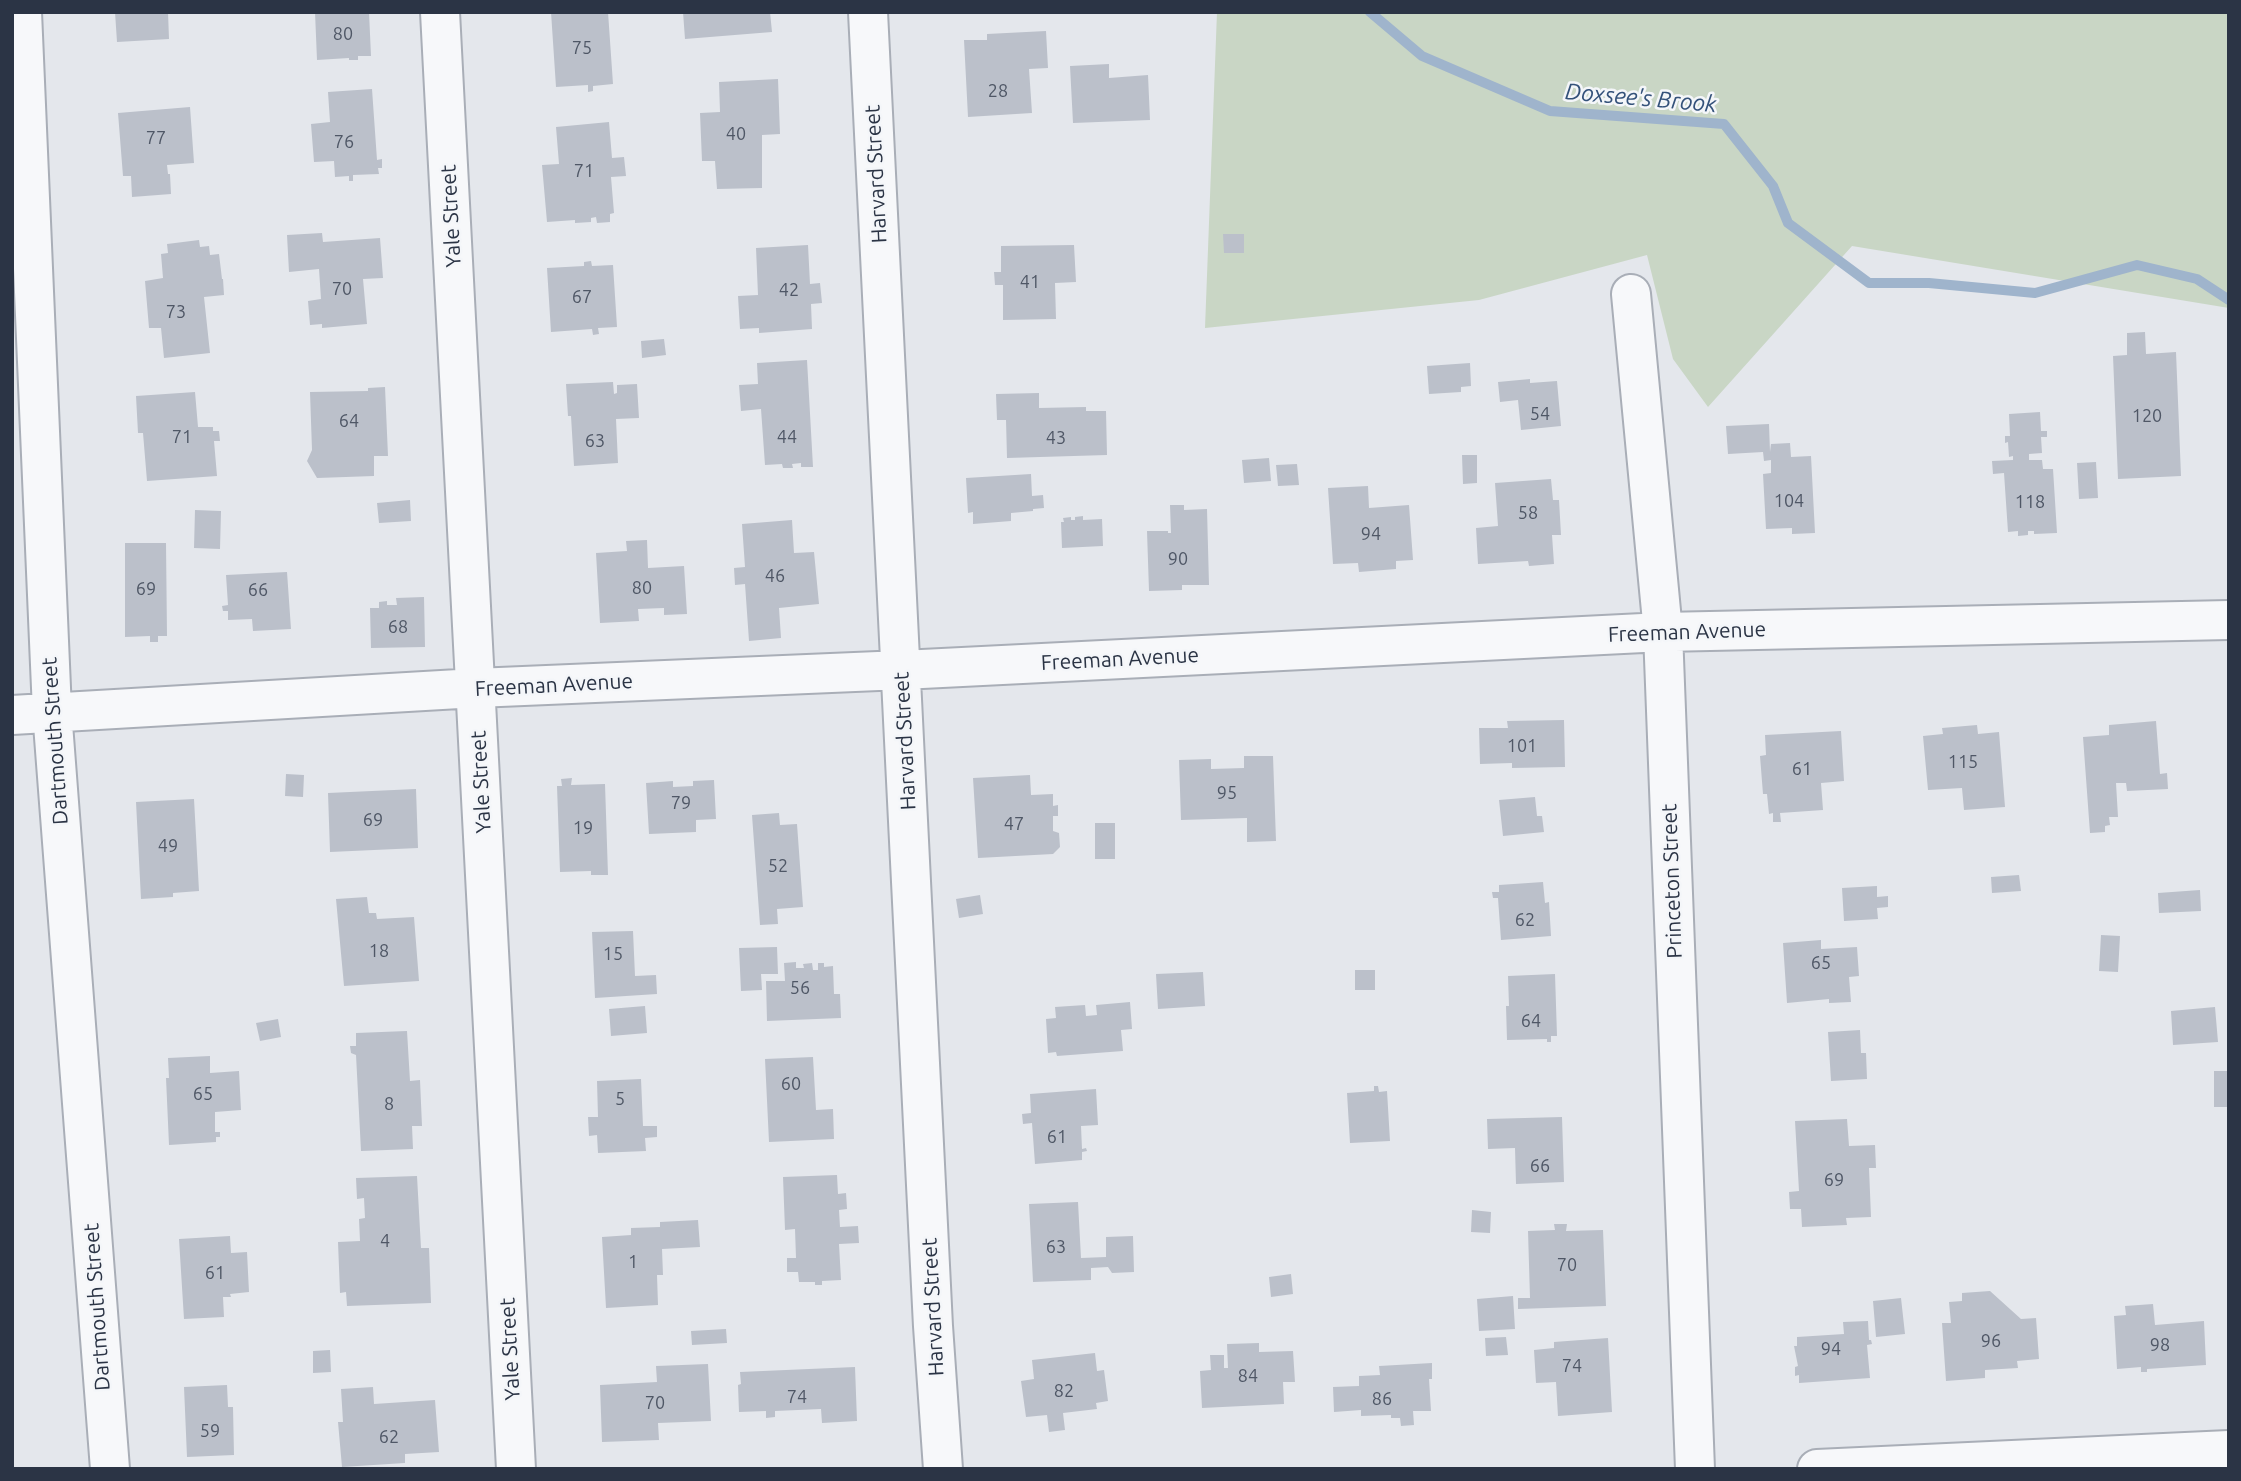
<!DOCTYPE html>
<html>
<head>
<meta charset="utf-8">
<style>
  body { margin:0 }
  #map { position:relative; width:2241px; height:1481px; overflow:hidden; background:#e4e7ec; font-family:Ubuntu,sans-serif }
  canvas { display:block }
  .frame { position:absolute; inset:0; border:14px solid #2b3445; pointer-events:none }
</style>
</head>
<body>
<div id="map">
<canvas width="2241" height="1481"></canvas>
<div class="frame"></div>
</div>
<script>
const ctx = document.querySelector('canvas').getContext('2d');
ctx.lineJoin = 'round';
function paint(path, color) { ctx.fillStyle = color; ctx.fill(path, 'evenodd'); }
function strokePath(path, color, width, dash) { ctx.strokeStyle = color; ctx.lineWidth = width; ctx.lineCap = dash ? 'butt' : 'round'; ctx.setLineDash(dash || []); ctx.stroke(path); }
function label(font, color, halo, rows, align = 'center') {
  ctx.font = font + ' Ubuntu,sans-serif'; ctx.lineWidth = 5; ctx.setLineDash([]); ctx.textBaseline = 'middle'; ctx.strokeStyle = halo; ctx.fillStyle = color; for (const [text, x, y, turn = 0] of rows) {
    ctx.save(); ctx.translate(x, y); ctx.rotate((+turn || 0) * Math.PI / 180); ctx.textAlign = isNaN(turn) ? turn : align; if (halo) ctx.strokeText(text, 0, 0); ctx.fillText(text, 0, 0); ctx.restore();
  }
}
const green = new Path2D(`
  M 1217,12 L 2229,12 L 2229,308 L 1852,246 L 1708,407 L 1673,359 L 1647,255 L 1479,300 L 1205,328 Z`);
const stream = new Path2D(`
  M 1370,12 L 1422,56 L 1550,111 L 1724,124 L 1773,186 L 1788,223 L 1869,283 L 1929,283 L 2035,293 L 2137,265 L 2197,279 L 2229,300`);
const building = new Path2D(`
  M 115,12 L 168,12 L 169,39 L 117,42 Z
  M 315,12 L 369,12 L 371,56 L 358,56 L 358,60 L 349,60 L 349,58 L 317,60 Z
  M 551,12 L 608,12 L 613,84 L 593,86 L 593,91 L 588,92 L 588,85 L 556,87 Z
  M 683,12 L 770,12 L 772,32 L 685,39 Z
  M 1046,31 L 1048,68 L 1029,69 L 1032,113 L 968,117 L 964,40 L 987,40 L 987,34 Z
  M 1109,64 L 1109,78 L 1148,75 L 1150,120 L 1073,123 L 1070,66 Z
  M 778,79 L 780,134 L 762,135 L 762,188 L 717,189 L 715,161 L 702,161 L 700,113 L 720,112 L 719,82 Z
  M 372,89 L 377,160 L 382,159 L 382,168 L 378,168 L 379,174 L 353,175 L 353,181 L 349,181 L 349,176 L 335,177 L 334,161 L 314,162 L 311,124 L 330,122 L 328,92 Z
  M 190,107 L 194,163 L 167,165 L 168,174 L 170,174 L 171,194 L 132,197 L 131,176 L 123,176 L 118,113 Z
  M 609,122 L 612,158 L 624,157 L 626,176 L 611,177 L 614,213 L 610,214 L 610,222 L 597,223 L 596,217 L 591,218 L 591,222 L 575,223 L 575,220 L 547,222 L 542,165 L 559,164 L 556,127 Z
  M 322,233 L 323,242 L 380,238 L 383,278 L 363,279 L 367,324 L 322,328 L 322,324 L 310,325 L 308,301 L 321,299 L 319,269 L 289,272 L 287,235 Z
  M 1223,234 L 1244,234 L 1244,253 L 1224,253 Z
  M 199,240 L 200,247 L 209,246 L 210,255 L 219,254 L 222,279 L 223,279 L 224,295 L 204,297 L 210,353 L 164,358 L 161,328 L 149,328 L 145,281 L 163,278 L 161,254 L 168,253 L 167,244 Z
  M 808,245 L 810,284 L 820,283 L 822,303 L 811,304 L 812,329 L 759,333 L 759,328 L 740,329 L 738,296 L 758,295 L 756,248 Z
  M 1074,245 L 1076,282 L 1055,283 L 1056,319 L 1003,320 L 1003,285 L 995,285 L 994,272 L 1001,272 L 1001,246 Z
  M 591,261 L 592,266 L 613,265 L 617,327 L 598,328 L 599,334 L 593,335 L 592,329 L 551,332 L 547,268 L 584,266 L 584,262 Z
  M 2145,332 L 2146,354 L 2176,352 L 2181,476 L 2118,479 L 2113,356 L 2127,355 L 2127,333 Z
  M 664,339 L 666,355 L 642,358 L 641,341 Z
  M 807,360 L 813,467 L 801,467 L 801,463 L 792,464 L 793,468 L 783,468 L 782,464 L 765,465 L 761,409 L 741,411 L 739,385 L 758,384 L 757,363 Z
  M 1470,363 L 1471,386 L 1461,387 L 1461,392 L 1429,394 L 1427,366 Z
  M 1530,379 L 1530,383 L 1557,381 L 1561,426 L 1521,430 L 1518,400 L 1500,402 L 1498,382 Z
  M 613,382 L 614,394 L 617,393 L 617,385 L 637,384 L 639,418 L 616,419 L 618,463 L 574,466 L 571,416 L 568,416 L 566,384 Z
  M 385,387 L 388,456 L 374,456 L 374,476 L 317,478 L 307,461 L 312,450 L 310,392 L 368,391 L 368,388 Z
  M 195,392 L 198,427 L 213,427 L 213,431 L 219,431 L 220,441 L 214,441 L 217,476 L 147,481 L 143,433 L 138,433 L 136,396 Z
  M 1039,393 L 1039,408 L 1086,407 L 1086,411 L 1106,411 L 1107,455 L 1007,458 L 1006,420 L 997,420 L 996,394 Z
  M 2040,412 L 2041,431 L 2047,431 L 2047,437 L 2041,437 L 2042,453 L 2029,454 L 2029,460 L 2042,460 L 2043,469 L 2053,469 L 2057,533 L 2034,534 L 2034,531 L 2028,531 L 2028,535 L 2018,536 L 2018,531 L 2008,532 L 2004,473 L 1993,474 L 1992,461 L 2013,460 L 2013,456 L 2009,457 L 2008,442 L 2005,443 L 2005,436 L 2010,436 L 2009,414 Z
  M 1769,424 L 1770,452 L 1771,444 L 1790,443 L 1791,457 L 1811,456 L 1815,533 L 1792,534 L 1792,528 L 1766,529 L 1763,474 L 1771,473 L 1771,460 L 1764,461 L 1763,452 L 1728,454 L 1726,426 Z
  M 1462,455 L 1477,455 L 1477,483 L 1463,484 Z
  M 1269,458 L 1271,481 L 1244,483 L 1242,460 Z
  M 2096,462 L 2098,498 L 2079,499 L 2077,463 Z
  M 1297,464 L 1299,485 L 1278,486 L 1276,465 Z
  M 1031,474 L 1032,496 L 1043,495 L 1044,508 L 1033,509 L 1033,511 L 1011,513 L 1011,521 L 973,524 L 973,512 L 968,513 L 966,478 Z
  M 1551,479 L 1553,500 L 1559,500 L 1561,535 L 1552,535 L 1554,564 L 1529,566 L 1528,561 L 1478,564 L 1476,528 L 1498,526 L 1495,483 Z
  M 1368,486 L 1369,508 L 1409,505 L 1413,560 L 1396,561 L 1396,569 L 1359,572 L 1358,563 L 1333,564 L 1328,488 Z
  M 410,500 L 411,521 L 379,523 L 377,503 Z
  M 1170,505 L 1184,505 L 1184,510 L 1207,509 L 1209,585 L 1182,585 L 1182,590 L 1149,591 L 1147,531 L 1168,531 L 1168,533 L 1171,533 Z
  M 195,510 L 221,511 L 220,549 L 194,548 Z
  M 1083,516 L 1083,520 L 1102,519 L 1103,546 L 1062,548 L 1061,522 L 1064,522 L 1063,518 L 1071,517 L 1071,520 L 1075,520 L 1075,517 Z
  M 792,520 L 794,553 L 814,552 L 819,604 L 779,608 L 781,638 L 749,641 L 745,584 L 735,585 L 734,568 L 745,567 L 742,524 Z
  M 647,540 L 648,568 L 684,566 L 687,614 L 664,615 L 664,608 L 638,609 L 639,621 L 600,623 L 596,553 L 627,551 L 626,541 Z
  M 125,543 L 166,543 L 167,636 L 158,636 L 158,642 L 150,642 L 150,636 L 125,637 Z
  M 287,572 L 291,629 L 253,631 L 252,619 L 228,620 L 228,611 L 223,611 L 222,606 L 228,605 L 226,575 Z
  M 424,597 L 425,647 L 371,648 L 370,608 L 379,608 L 379,602 L 387,601 L 387,605 L 397,605 L 396,598 Z
  M 1564,720 L 1565,767 L 1512,768 L 1512,763 L 1480,764 L 1479,728 L 1508,728 L 1507,721 Z
  M 2156,721 L 2160,774 L 2167,773 L 2168,789 L 2127,791 L 2126,783 L 2116,783 L 2118,817 L 2109,817 L 2110,825 L 2105,826 L 2105,832 L 2090,833 L 2083,737 L 2109,735 L 2109,725 Z
  M 1977,725 L 1978,734 L 1999,732 L 2005,807 L 1964,810 L 1962,788 L 1928,790 L 1923,736 L 1943,734 L 1942,728 Z
  M 1841,731 L 1844,781 L 1821,783 L 1823,810 L 1780,813 L 1781,822 L 1773,822 L 1773,813 L 1769,814 L 1767,794 L 1763,794 L 1760,756 L 1766,755 L 1765,735 Z
  M 1244,756 L 1273,756 L 1276,841 L 1247,842 L 1247,818 L 1181,820 L 1179,760 L 1211,759 L 1211,769 L 1244,768 Z
  M 286,774 L 304,775 L 303,797 L 285,796 Z
  M 1030,775 L 1031,795 L 1053,794 L 1053,806 L 1058,805 L 1058,816 L 1053,816 L 1053,831 L 1059,833 L 1060,847 L 1053,854 L 978,858 L 973,778 Z
  M 572,778 L 571,785 L 605,784 L 608,875 L 591,875 L 591,871 L 560,872 L 557,786 L 562,786 L 561,779 Z
  M 714,780 L 716,819 L 696,820 L 696,832 L 649,834 L 646,783 L 673,781 L 673,787 L 693,786 L 693,781 Z
  M 416,789 L 418,848 L 330,852 L 328,793 Z
  M 1535,797 L 1537,816 L 1542,816 L 1544,832 L 1503,836 L 1499,800 Z
  M 194,799 L 199,891 L 173,893 L 173,897 L 141,899 L 136,802 Z
  M 779,813 L 780,825 L 797,824 L 803,907 L 777,909 L 778,924 L 760,925 L 752,815 Z
  M 1095,823 L 1115,823 L 1115,859 L 1095,859 Z
  M 2019,875 L 2021,891 L 1992,893 L 1991,877 Z
  M 1543,882 L 1545,903 L 1549,902 L 1551,936 L 1501,940 L 1498,898 L 1493,898 L 1492,892 L 1499,892 L 1499,885 Z
  M 1877,886 L 1877,897 L 1888,896 L 1888,907 L 1877,908 L 1878,919 L 1844,921 L 1842,888 Z
  M 2200,890 L 2201,911 L 2159,913 L 2158,893 Z
  M 980,895 L 983,914 L 959,918 L 956,899 Z
  M 367,897 L 369,913 L 376,913 L 377,919 L 414,917 L 419,981 L 344,986 L 336,899 Z
  M 633,931 L 635,976 L 656,975 L 657,994 L 595,998 L 592,932 Z
  M 2101,935 L 2120,936 L 2118,972 L 2099,971 Z
  M 1821,940 L 1821,949 L 1857,947 L 1859,976 L 1849,977 L 1851,1002 L 1829,1003 L 1829,999 L 1787,1003 L 1783,943 Z
  M 777,947 L 778,974 L 761,974 L 762,990 L 741,991 L 739,948 Z
  M 796,962 L 796,968 L 804,968 L 803,964 L 812,963 L 813,970 L 818,970 L 818,963 L 824,963 L 824,967 L 833,966 L 834,994 L 840,994 L 841,1018 L 767,1021 L 766,981 L 785,981 L 784,963 Z
  M 1355,970 L 1375,970 L 1375,990 L 1355,990 Z
  M 1203,972 L 1205,1006 L 1158,1009 L 1156,974 Z
  M 1555,974 L 1557,1036 L 1551,1036 L 1551,1042 L 1547,1042 L 1547,1039 L 1507,1040 L 1506,1006 L 1509,1006 L 1508,976 Z
  M 1130,1002 L 1132,1029 L 1121,1030 L 1123,1051 L 1057,1056 L 1056,1052 L 1048,1053 L 1046,1019 L 1056,1018 L 1055,1007 L 1085,1005 L 1086,1016 L 1097,1015 L 1096,1005 Z
  M 645,1006 L 647,1033 L 611,1036 L 609,1009 Z
  M 2215,1007 L 2218,1042 L 2173,1045 L 2171,1011 Z
  M 278,1019 L 281,1037 L 260,1041 L 256,1023 Z
  M 1860,1030 L 1861,1053 L 1866,1053 L 1867,1079 L 1831,1081 L 1828,1032 Z
  M 407,1031 L 410,1081 L 420,1080 L 422,1126 L 412,1126 L 413,1149 L 361,1151 L 356,1055 L 351,1053 L 350,1046 L 356,1046 L 356,1033 Z
  M 210,1056 L 210,1073 L 239,1071 L 241,1110 L 215,1112 L 215,1132 L 220,1132 L 220,1137 L 216,1137 L 216,1142 L 169,1145 L 166,1078 L 169,1078 L 168,1058 Z
  M 813,1057 L 816,1110 L 833,1109 L 834,1139 L 769,1142 L 765,1059 Z
  M 2214,1071 L 2229,1071 L 2229,1107 L 2214,1107 Z
  M 641,1079 L 643,1126 L 657,1126 L 657,1137 L 645,1138 L 646,1151 L 598,1153 L 597,1135 L 589,1136 L 588,1117 L 598,1117 L 597,1081 Z
  M 1374,1086 L 1378,1086 L 1379,1092 L 1387,1091 L 1390,1141 L 1350,1143 L 1347,1093 L 1374,1091 Z
  M 1096,1089 L 1098,1125 L 1081,1126 L 1082,1149 L 1086,1148 L 1087,1151 L 1082,1152 L 1082,1160 L 1035,1164 L 1032,1123 L 1023,1124 L 1022,1114 L 1031,1113 L 1030,1094 Z
  M 1562,1117 L 1564,1182 L 1516,1184 L 1515,1148 L 1488,1149 L 1487,1119 Z
  M 1847,1119 L 1849,1146 L 1875,1145 L 1876,1168 L 1869,1168 L 1871,1217 L 1846,1218 L 1847,1225 L 1802,1227 L 1801,1209 L 1790,1209 L 1789,1192 L 1799,1191 L 1795,1121 Z
  M 837,1175 L 838,1194 L 846,1193 L 847,1209 L 839,1210 L 840,1227 L 858,1226 L 859,1243 L 839,1244 L 841,1280 L 822,1281 L 822,1285 L 815,1285 L 815,1282 L 799,1282 L 798,1272 L 787,1272 L 787,1258 L 796,1258 L 795,1229 L 785,1230 L 783,1177 Z
  M 417,1176 L 421,1248 L 429,1248 L 431,1303 L 347,1306 L 346,1292 L 340,1293 L 338,1242 L 360,1241 L 359,1219 L 365,1218 L 364,1198 L 357,1199 L 356,1178 Z
  M 1078,1202 L 1081,1258 L 1106,1257 L 1106,1237 L 1133,1236 L 1134,1272 L 1112,1273 L 1108,1267 L 1091,1268 L 1091,1280 L 1033,1282 L 1029,1204 Z
  M 1472,1210 L 1491,1212 L 1490,1233 L 1471,1232 Z
  M 698,1220 L 700,1247 L 662,1249 L 663,1275 L 657,1275 L 658,1305 L 606,1308 L 602,1237 L 631,1235 L 631,1228 L 660,1227 L 660,1222 Z
  M 1554,1224 L 1567,1224 L 1566,1231 L 1603,1230 L 1606,1306 L 1518,1309 L 1518,1298 L 1530,1298 L 1528,1231 L 1555,1230 Z
  M 230,1236 L 231,1253 L 247,1252 L 249,1292 L 230,1294 L 231,1297 L 223,1297 L 224,1317 L 184,1319 L 179,1239 Z
  M 1291,1274 L 1293,1294 L 1271,1297 L 1269,1277 Z
  M 1990,1291 L 2021,1319 L 2036,1318 L 2039,1359 L 2017,1361 L 2018,1368 L 1985,1370 L 1985,1378 L 1946,1381 L 1942,1323 L 1951,1323 L 1949,1302 L 1962,1301 L 1962,1293 Z
  M 1513,1296 L 1515,1329 L 1479,1331 L 1477,1299 Z
  M 1901,1298 L 1905,1334 L 1876,1337 L 1873,1301 Z
  M 2153,1304 L 2155,1325 L 2204,1321 L 2206,1365 L 2147,1369 L 2147,1372 L 2141,1372 L 2141,1367 L 2117,1369 L 2114,1316 L 2126,1315 L 2125,1306 Z
  M 1868,1321 L 1869,1340 L 1871,1340 L 1872,1344 L 1867,1345 L 1870,1378 L 1799,1383 L 1799,1375 L 1795,1376 L 1795,1367 L 1798,1366 L 1794,1346 L 1797,1346 L 1797,1337 L 1844,1334 L 1843,1322 Z
  M 726,1329 L 727,1343 L 692,1345 L 691,1331 Z
  M 1506,1337 L 1508,1355 L 1486,1356 L 1485,1338 Z
  M 1608,1338 L 1612,1412 L 1558,1416 L 1556,1382 L 1536,1383 L 1534,1350 L 1554,1348 L 1554,1342 Z
  M 1259,1343 L 1259,1352 L 1293,1351 L 1295,1382 L 1283,1382 L 1284,1404 L 1202,1408 L 1200,1371 L 1211,1370 L 1210,1355 L 1224,1355 L 1224,1368 L 1228,1368 L 1227,1344 Z
  M 330,1350 L 331,1372 L 313,1373 L 313,1351 Z
  M 1095,1353 L 1097,1371 L 1104,1370 L 1108,1401 L 1096,1403 L 1097,1409 L 1063,1413 L 1065,1430 L 1049,1432 L 1047,1415 L 1026,1417 L 1021,1381 L 1034,1379 L 1032,1360 Z
  M 1432,1363 L 1432,1379 L 1429,1379 L 1431,1411 L 1413,1411 L 1414,1425 L 1401,1426 L 1400,1418 L 1391,1418 L 1391,1415 L 1361,1416 L 1361,1410 L 1334,1412 L 1333,1387 L 1359,1386 L 1359,1376 L 1380,1375 L 1379,1366 Z
  M 708,1364 L 711,1421 L 658,1423 L 659,1440 L 602,1442 L 600,1385 L 657,1382 L 656,1366 Z
  M 855,1367 L 857,1421 L 822,1423 L 821,1409 L 775,1411 L 775,1417 L 766,1418 L 766,1411 L 739,1412 L 738,1385 L 741,1384 L 740,1372 Z
  M 227,1385 L 228,1407 L 233,1407 L 234,1455 L 187,1457 L 184,1387 Z
  M 373,1387 L 374,1404 L 435,1400 L 439,1452 L 405,1454 L 405,1463 L 342,1467 L 338,1422 L 343,1422 L 341,1389 Z`);
const minor = new Path2D(`
  M 22,12 L 52,711 L 110,1469
  M 440,12 L 516,1469
  M 868,12 L 933,1326 L 943,1469
  M 1631,294 L 1663,632 L 1695,1469
  M 12,715 L 476,688 L 902,670 L 1663,632 L 2229,620
  M 1817,1469 L 2229,1450`);
const numberNames = [
  ["80",343,34],
  ["75",582,48],
  ["28",998,91],
  ["40",736,134],
  ["77",156,138],
  ["76",344,142],
  ["71",584,171],
  ["41",1030,282],
  ["70",342,289],
  ["42",789,290],
  ["67",582,297],
  ["73",176,312],
  ["54",1540,414],
  ["120",2147,416],
  ["64",349,421],
  ["71",182,437],
  ["44",787,437],
  ["43",1056,438],
  ["63",595,441],
  ["104",1789,501],
  ["118",2030,502],
  ["58",1528,513],
  ["94",1371,534],
  ["90",1178,559],
  ["46",775,576],
  ["80",642,588],
  ["69",146,589],
  ["66",258,590],
  ["68",398,627],
  ["101",1522,746],
  ["115",1963,762],
  ["61",1802,769],
  ["95",1227,793],
  ["79",681,803],
  ["69",373,820],
  ["47",1014,824],
  ["19",583,828],
  ["49",168,846],
  ["52",778,866],
  ["62",1525,920],
  ["18",379,951],
  ["15",613,954],
  ["65",1821,963],
  ["56",800,988],
  ["64",1531,1021],
  ["60",791,1084],
  ["65",203,1094],
  ["5",620,1099],
  ["8",389,1104],
  ["61",1057,1137],
  ["66",1540,1166],
  ["69",1834,1180],
  ["4",385,1241],
  ["63",1056,1247],
  ["1",633,1262],
  ["70",1567,1265],
  ["61",215,1273],
  ["96",1991,1341],
  ["98",2160,1345],
  ["94",1831,1349],
  ["74",1572,1366],
  ["84",1248,1376],
  ["82",1064,1391],
  ["74",797,1397],
  ["86",1382,1399],
  ["70",655,1403],
  ["59",210,1431],
  ["62",389,1437]
];
const streetNames = [
  ["Harvard Street",876,174,-93],
  ["Yale Street",451,216,-93],
  ["Freeman Avenue",1687,632,-2],
  ["Freeman Avenue",1120,659,-3],
  ["Freeman Avenue",554,685,-3],
  ["Dartmouth Street",55,741,-94],
  ["Harvard Street",905,741,-93],
  ["Yale Street",481,782,-93],
  ["Princeton Street",1672,881,-92],
  ["Dartmouth Street",97,1307,-94],
  ["Harvard Street",933,1307,-93],
  ["Yale Street",510,1349,-93]
];
const waterNames = [
  ["Doxsee's Brook",1641,98,5]
];
paint(green, '#c9d6c5');
strokePath(stream, '#9fb4cc', 10);
paint(building, '#bbc0ca');
strokePath(minor, '#a9aeb7', 42);
strokePath(minor, '#f7f8fa', 38);
label('18px', '#4f5766', null, numberNames);
label('21px', '#2b3445', '#f4f6f9', streetNames);
label('italic 23px', '#34527a', '#f4f6f9', waterNames);
</script>
</body>
</html>
